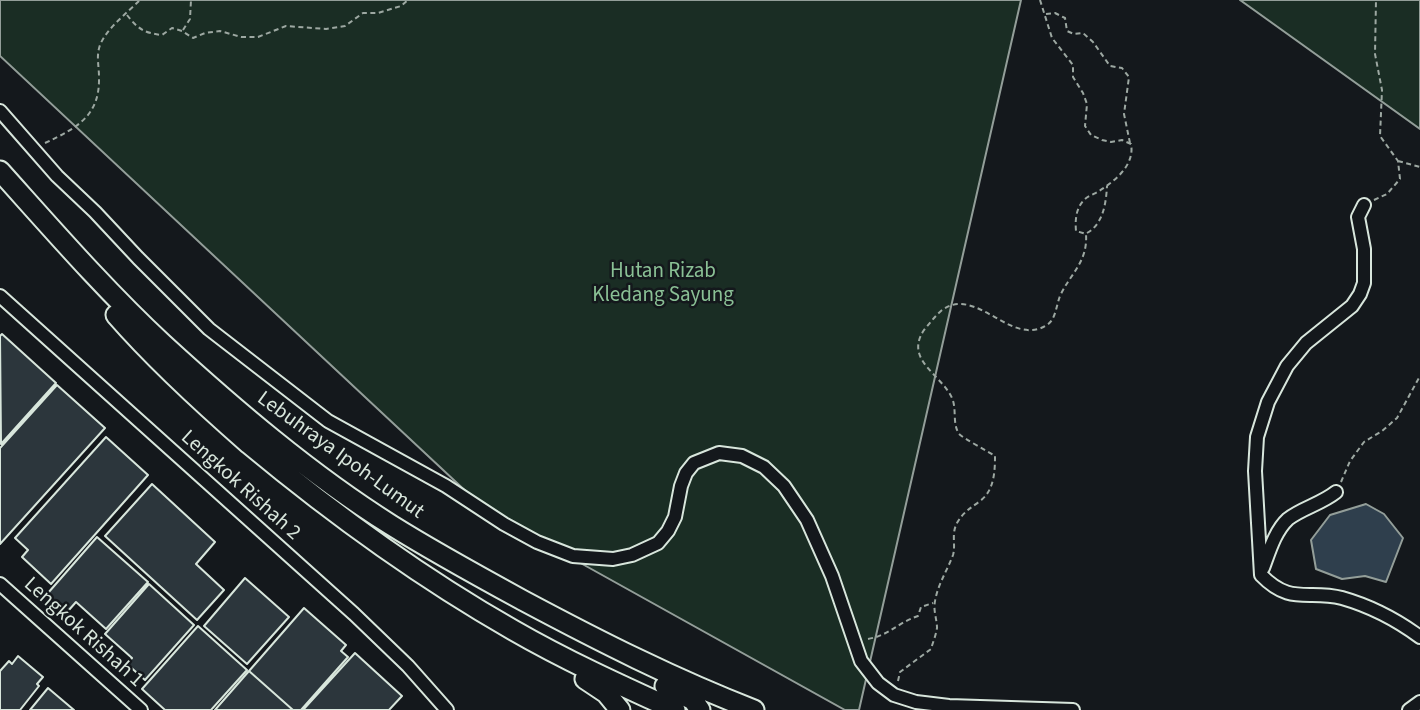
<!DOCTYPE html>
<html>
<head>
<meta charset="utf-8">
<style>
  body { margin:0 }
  canvas { display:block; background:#14181c }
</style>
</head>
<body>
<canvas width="1420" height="710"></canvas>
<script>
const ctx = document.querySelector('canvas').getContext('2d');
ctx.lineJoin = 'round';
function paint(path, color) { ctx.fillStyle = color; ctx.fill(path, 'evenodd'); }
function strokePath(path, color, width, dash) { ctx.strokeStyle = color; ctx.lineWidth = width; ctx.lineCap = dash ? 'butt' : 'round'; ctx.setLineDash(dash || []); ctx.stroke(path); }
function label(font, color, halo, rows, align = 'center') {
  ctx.font = font + ' "Source Sans 3",sans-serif'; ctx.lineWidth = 5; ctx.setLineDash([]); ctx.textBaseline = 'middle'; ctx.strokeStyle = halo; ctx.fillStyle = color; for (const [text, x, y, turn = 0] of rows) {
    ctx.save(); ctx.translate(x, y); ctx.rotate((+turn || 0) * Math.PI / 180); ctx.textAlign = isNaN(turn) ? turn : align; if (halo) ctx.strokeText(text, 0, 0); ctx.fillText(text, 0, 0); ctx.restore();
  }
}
const green = new Path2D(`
  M 0,0 L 1021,0 L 859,710 L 845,710 L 487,511 L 0,56 Z
  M 1240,0 L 1420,0 L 1420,129 Z`);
const water = new Path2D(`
  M 1366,504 L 1384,514 L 1403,538 L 1386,582 L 1365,576 L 1342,579 L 1316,569 L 1311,540 L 1330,515 Z`);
const building = new Path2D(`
  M 2,334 L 56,383 L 1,444 L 0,336 Z
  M 57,385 L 105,428 L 0,544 L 0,448 Z
  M 106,437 L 148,475 L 51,584 L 22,557 L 28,550 L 15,538 Z
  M 152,484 L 215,542 L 196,564 L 224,590 L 197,620 L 105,536 Z
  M 97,537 L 148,582 L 106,629 L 76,602 L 61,619 L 41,601 Z
  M 245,578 L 289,617 L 247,664 L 204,626 Z
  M 149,584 L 194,625 L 145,680 L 127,664 L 132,658 L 105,634 Z
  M 304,608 L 346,645 L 341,651 L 348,657 L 301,710 L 293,710 L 249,671 Z
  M 198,626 L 247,670 L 211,710 L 165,710 L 142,689 Z
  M 355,653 L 402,696 L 389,710 L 303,710 Z
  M 18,656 L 43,677 L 37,684 L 39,686 L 20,710 L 0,710 L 0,671 L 9,661 L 12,664 Z
  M 249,671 L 293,710 L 215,710 Z
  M 48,688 L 74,710 L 30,710 Z`);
const path = new Path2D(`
  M 1046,14 L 1055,13 L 1065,18 L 1067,31 L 1074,34 L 1083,33 L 1093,42 L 1110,66 L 1122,68 L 1129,77 L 1124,114 L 1130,143
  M 127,15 C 138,29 144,33 162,35 L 172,28 L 182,31 L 193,38 L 205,33 L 220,31 L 241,37 L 258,37 L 286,26 L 326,29 L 345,26 L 363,13 L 378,13 L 401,6 L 408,0
  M 183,30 L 190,19 L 191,0
  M 45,143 C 77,128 100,116 99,77 C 99,66 96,56 100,45 C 107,28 127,13 140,0
  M 1398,161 L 1420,167
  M 1374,200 L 1387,194 L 1400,179 L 1398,161 L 1380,136 L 1382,90 L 1375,54 L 1376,0
  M 1087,233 C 1103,224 1106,204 1107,186
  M 1341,482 L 1350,461 L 1364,442 L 1382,431 L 1397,418 L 1420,376
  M 868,639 C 890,635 897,623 918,616 L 921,607 L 933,603
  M 898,681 L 900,672 L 931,649 C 933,642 936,635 937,628 C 937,619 933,611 935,601 C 938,584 947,571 953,555 C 956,545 951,534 957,523 C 963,512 971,508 980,501 C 994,491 995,472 995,456 C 987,451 963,438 959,434 C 952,423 957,409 952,398 C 941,374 904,360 924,330 C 930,323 935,316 942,310 C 977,285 1011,348 1047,325 C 1056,319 1056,306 1060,296 C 1070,274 1088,262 1086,234 L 1076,231 C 1075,220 1076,208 1084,200 C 1088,196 1094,194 1099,191 C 1115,181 1135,165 1131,144 L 1122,140 L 1111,142 L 1102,140 L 1091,135 L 1085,126 L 1087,104 L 1083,93 L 1073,77 L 1073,65 L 1052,38 L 1040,0`);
const minor = new Path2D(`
  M 0,111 L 57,176 L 95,212 L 138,258 L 209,329 L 328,421 L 446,486 L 504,524 L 537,542 L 573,556 L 613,559 L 632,555 L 658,543 L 668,531 L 675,517 L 681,486 L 686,473 L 694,463 L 719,453 L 742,456 L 764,467 L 784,486 L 807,520 L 832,576 L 861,661 L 878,683 L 894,695 L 916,702 L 949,706 L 1073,710
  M 1364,205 L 1358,217 L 1364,249 L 1364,283 L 1360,294 L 1352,306 L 1306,343 L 1287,366 L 1268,402 L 1257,437 L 1255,471 L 1261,575 C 1291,606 1308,589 1342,598 C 1370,606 1397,620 1420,637
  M 0,296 L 354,614 L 408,666 L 447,710
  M 1263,568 C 1269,552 1275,531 1288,519 C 1302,508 1321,504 1336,492
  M 0,584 L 141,710
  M 1409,710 L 1420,702`);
const highway = new Path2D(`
  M 0,171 C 53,230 105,290 163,344 C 234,409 310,474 391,525 C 434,552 480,577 524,601 C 599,641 674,679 754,710
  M 116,315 C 157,362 202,403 249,444 C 332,513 420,577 513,630 C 565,660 620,685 675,710
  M 585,679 L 606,693 L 620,710
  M 665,686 L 693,700 L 700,710`);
const parkNames = [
  ["Hutan Rizab",663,272],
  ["Kledang Sayung",663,296]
];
const streetNames = [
  ["Lebuhraya Ipoh-Lumut",340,456,36],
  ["Lengkok Rishah 2",240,486,42],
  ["Lengkok Rishah 1",83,633,42]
];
paint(green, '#1a2d24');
strokePath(green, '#939e99', 2);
paint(water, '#2f3f4d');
strokePath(water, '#939e99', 2);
paint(building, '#2c363c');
strokePath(building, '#d8e6dc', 2);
strokePath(minor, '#d8e6dc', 16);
strokePath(highway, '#d8e6dc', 23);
strokePath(path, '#9da8a2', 2, [5, 3.5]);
strokePath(minor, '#14181c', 12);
strokePath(highway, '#14181c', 19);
label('21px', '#8ac095', '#14181c', parkNames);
label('21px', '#d8e6dc', '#14181c', streetNames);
</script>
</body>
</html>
